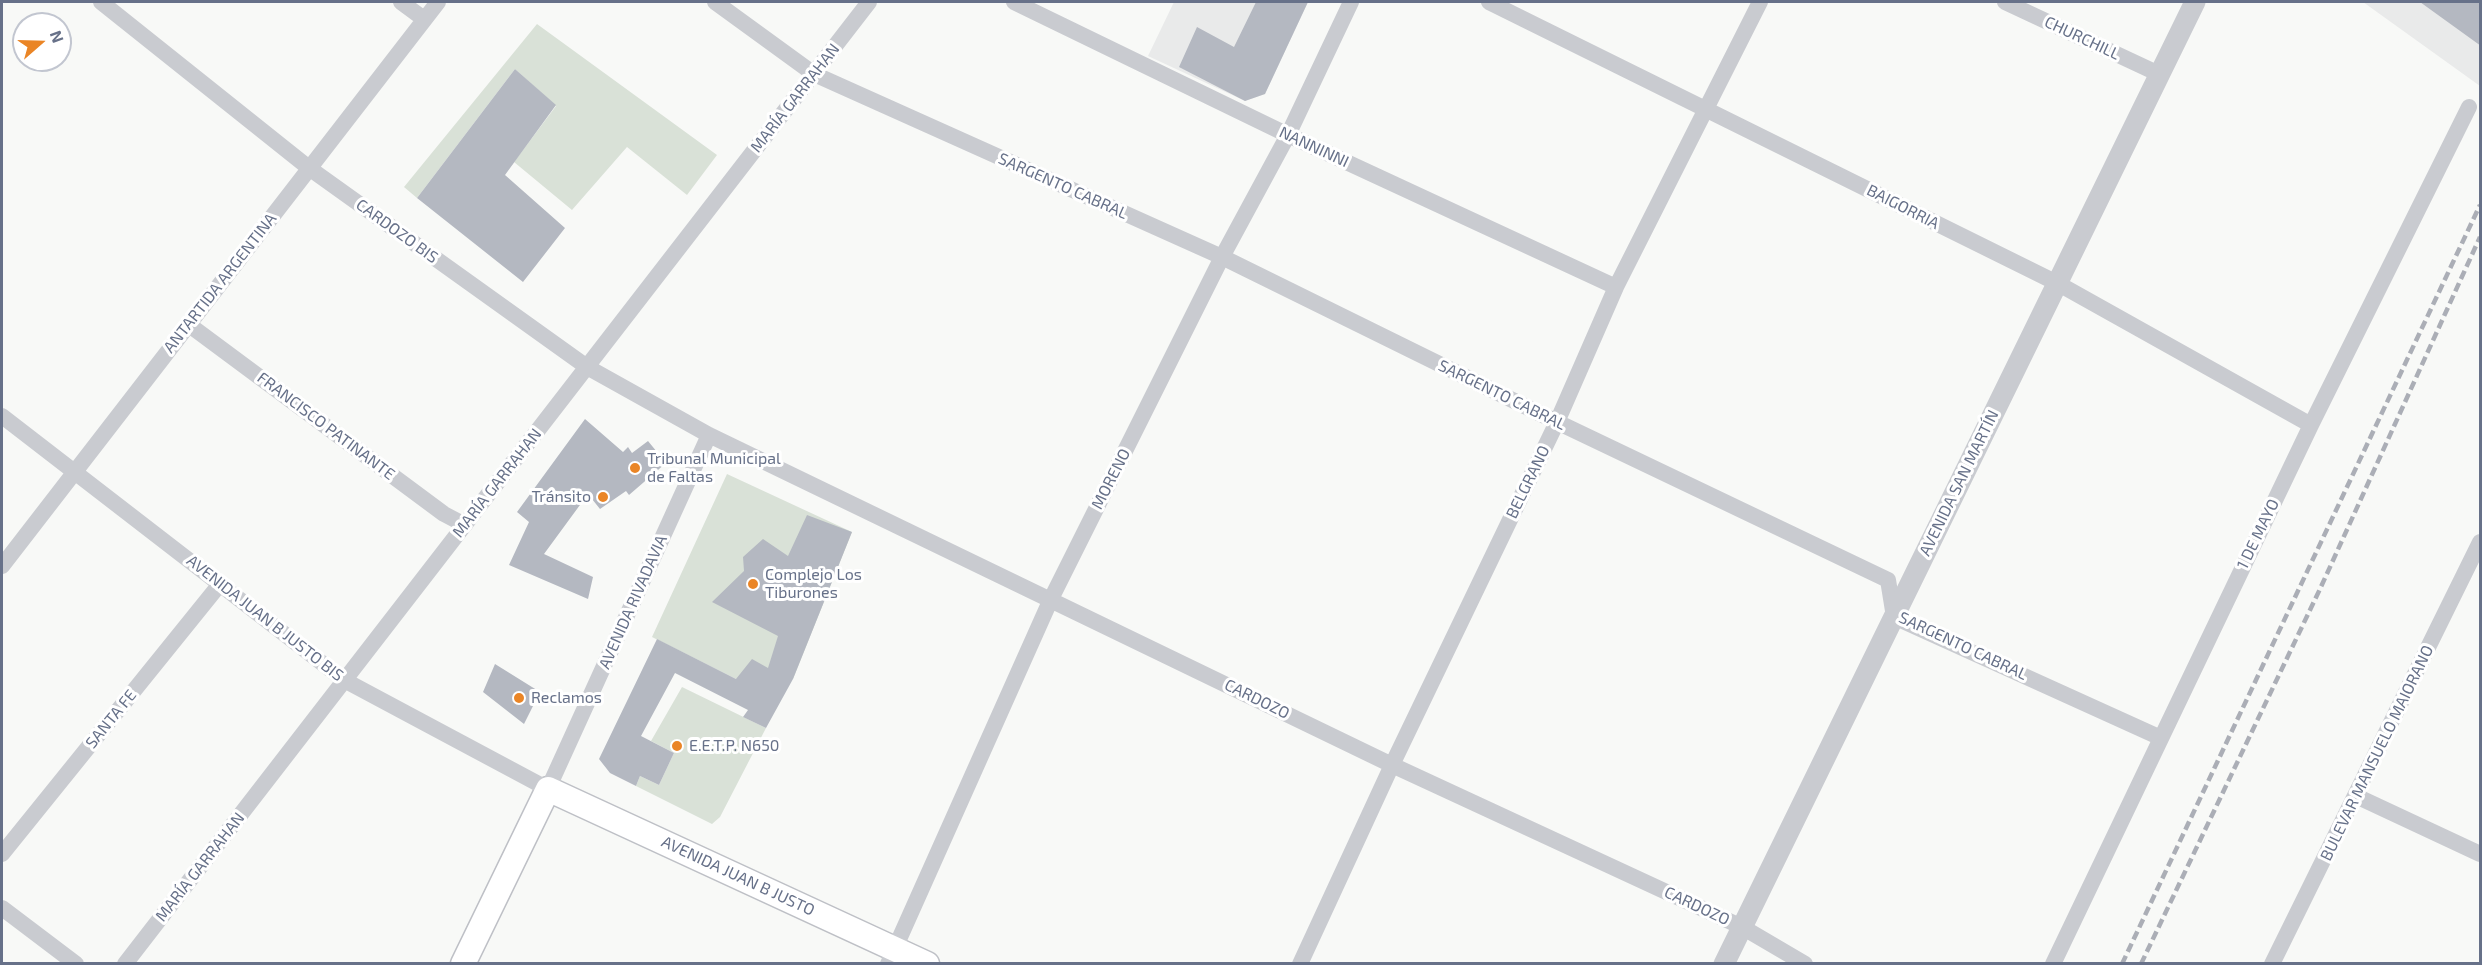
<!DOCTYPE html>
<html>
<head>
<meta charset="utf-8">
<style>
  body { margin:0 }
  #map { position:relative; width:2482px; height:965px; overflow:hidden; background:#f8f9f7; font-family:"Exo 2",sans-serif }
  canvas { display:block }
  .frame { position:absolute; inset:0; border:3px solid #677189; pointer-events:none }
  .north { position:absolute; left:12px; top:12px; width:60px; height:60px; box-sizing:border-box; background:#fff; border:2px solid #c2c6d0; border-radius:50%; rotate:70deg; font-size:16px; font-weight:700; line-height:24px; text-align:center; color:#677189 }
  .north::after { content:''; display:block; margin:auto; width:21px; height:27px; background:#ea8526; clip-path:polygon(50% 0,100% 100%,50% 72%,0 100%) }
</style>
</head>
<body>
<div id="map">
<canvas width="2482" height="965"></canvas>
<div class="frame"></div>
<div class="north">N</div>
</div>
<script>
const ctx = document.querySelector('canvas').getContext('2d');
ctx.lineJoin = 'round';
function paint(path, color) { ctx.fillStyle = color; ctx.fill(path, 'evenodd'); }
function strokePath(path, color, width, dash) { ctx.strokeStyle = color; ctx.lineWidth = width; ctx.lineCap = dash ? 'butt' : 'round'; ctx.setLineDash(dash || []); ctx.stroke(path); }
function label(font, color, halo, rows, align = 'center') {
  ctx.font = font + ' "Exo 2",sans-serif'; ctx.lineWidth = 6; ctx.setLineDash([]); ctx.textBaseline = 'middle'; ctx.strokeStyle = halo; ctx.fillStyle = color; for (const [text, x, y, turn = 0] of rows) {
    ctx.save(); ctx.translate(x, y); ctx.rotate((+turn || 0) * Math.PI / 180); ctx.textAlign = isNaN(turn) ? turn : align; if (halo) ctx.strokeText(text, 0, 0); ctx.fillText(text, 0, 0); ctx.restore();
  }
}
const built = new Path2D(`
  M 1174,2 L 1308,2 L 1265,94 L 1245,101 L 1148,56 Z
  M 2363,2 L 2480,2 L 2480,86 Z`);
const green = new Path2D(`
  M 537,24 L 717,155 L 687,195 L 627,147 L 572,210 L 514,162 L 556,106 L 515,69 L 417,198 L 404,187 Z
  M 727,474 L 852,532 L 793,679 L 736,679 L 652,637 Z
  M 682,687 L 766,728 L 720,817 L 712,824 L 636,786 L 640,776 L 659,785 L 674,753 L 651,741 Z`);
const building = new Path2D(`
  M 1256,2 L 1308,2 L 1265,94 L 1245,101 L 1179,67 L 1197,27 L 1234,47 Z
  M 2420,2 L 2481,2 L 2481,46 Z
  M 515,69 L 556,105 L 505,175 L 565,228 L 523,282 L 417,198 Z
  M 585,419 L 623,452 L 628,447 L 632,453 L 648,441 L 666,463 L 629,495 L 626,491 L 600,509 L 588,494 L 544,554 L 593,577 L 588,599 L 509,565 L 529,522 L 517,512 Z
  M 807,515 L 852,532 L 793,679 L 766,728 L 743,717 L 748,710 L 675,673 L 641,736 L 674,753 L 659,785 L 640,776 L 636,786 L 610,773 L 599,759 L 657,639 L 736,679 L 752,659 L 768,668 L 778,636 L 712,602 L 744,571 L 743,557 L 763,539 L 788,556 Z
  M 495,664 L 540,692 L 524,724 L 483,692 Z`);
const minor = new Path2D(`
  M 101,2 L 309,168 L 587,367 L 709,435 L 1392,765 L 1742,927 L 1805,964
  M 401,2 L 424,19
  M 715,2 L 814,74 L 1222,257 L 1557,422 L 1888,580 L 1894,617 L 2161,738
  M 1014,2 L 1288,135 L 1616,287
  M 1489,2 L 2057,283 L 2311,425
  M 2005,2 L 2159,74
  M 188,324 L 444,514 L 465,525
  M 2,416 L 344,680 L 548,789 L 709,435
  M 2,566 L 438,2
  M 2356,796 L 2480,854
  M 2,854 L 220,584
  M 2,908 L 76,964
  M 125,964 L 869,2
  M 888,964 L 1051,599 L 1222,257 L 1288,135 L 1351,2
  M 1300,964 L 1392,765 L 1557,422 L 1616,287 L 1760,2
  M 2053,964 L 2311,425 L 2469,107
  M 2272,964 L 2480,542`);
const tertiary = new Path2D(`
  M 1724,964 L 2195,2`);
const secondary = new Path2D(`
  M 463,964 L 548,789 L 927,964`);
const rail = new Path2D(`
  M 2122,964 L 2480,205
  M 2141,964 L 2320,589 L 2480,237`);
const markers = [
  [635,468,6,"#ea8526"],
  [603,497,6,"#ea8526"],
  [753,584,6,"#ea8526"],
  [519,698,6,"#ea8526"],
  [677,746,6,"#ea8526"]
];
const streetNames = [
  ["CHURCHILL",2082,38,25],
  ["MARÍA GARRAHAN",795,98,-52],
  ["NANNINNI",1314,147,25],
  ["SARGENTO CABRAL",1063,186,24],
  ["BAIGORRIA",1903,207,27],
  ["CARDOZO BIS",397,231,36],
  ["ANTARTIDA ARGENTINA",220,283,-52],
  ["SARGENTO CABRAL",1502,395,26],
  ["FRANCISCO PATINANTE",326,426,37],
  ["MORENO",1111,479,-63],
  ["BELGRANO",1528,482,-64],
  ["MARÍA GARRAHAN",497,483,-52],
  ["AVENIDA SAN MARTÍN",1959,483,-64],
  ["1 DE MAYO",2258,534,-64],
  ["AVENIDA RIVADAVIA",633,602,-66],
  ["AVENIDA JUAN B JUSTO BIS",265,618,38],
  ["SARGENTO CABRAL",1963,646,25],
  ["CARDOZO",1257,699,26],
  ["SANTA FE",111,719,-51],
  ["BULEVAR MANSUELO MAIORANO",2377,753,-64],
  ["MARÍA GARRAHAN",200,867,-52],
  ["AVENIDA JUAN B JUSTO",738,876,25],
  ["CARDOZO",1697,906,25]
];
const poiNames = [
  ["Tribunal Municipal",647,459],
  ["de Faltas",647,477],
  ["Tránsito",591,497,"right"],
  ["Complejo Los",765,575],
  ["Tiburones",765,593],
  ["Reclamos",531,698],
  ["E.E.T.P. N650",689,746]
];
paint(built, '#e9eaea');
paint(green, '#d9e1d7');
paint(building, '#b4b8c1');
strokePath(secondary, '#bec0c6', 27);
strokePath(minor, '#c9cbd0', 16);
strokePath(tertiary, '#c9cbd0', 21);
strokePath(secondary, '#fff', 24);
strokePath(rail, '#abaeb6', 4.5, [9, 4.5]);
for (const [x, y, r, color] of markers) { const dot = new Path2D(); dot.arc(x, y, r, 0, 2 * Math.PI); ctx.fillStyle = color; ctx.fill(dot); strokePath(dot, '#fff', 2); }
label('16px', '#677189', '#fff', streetNames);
label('16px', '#677189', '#fff', poiNames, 'left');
</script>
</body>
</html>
